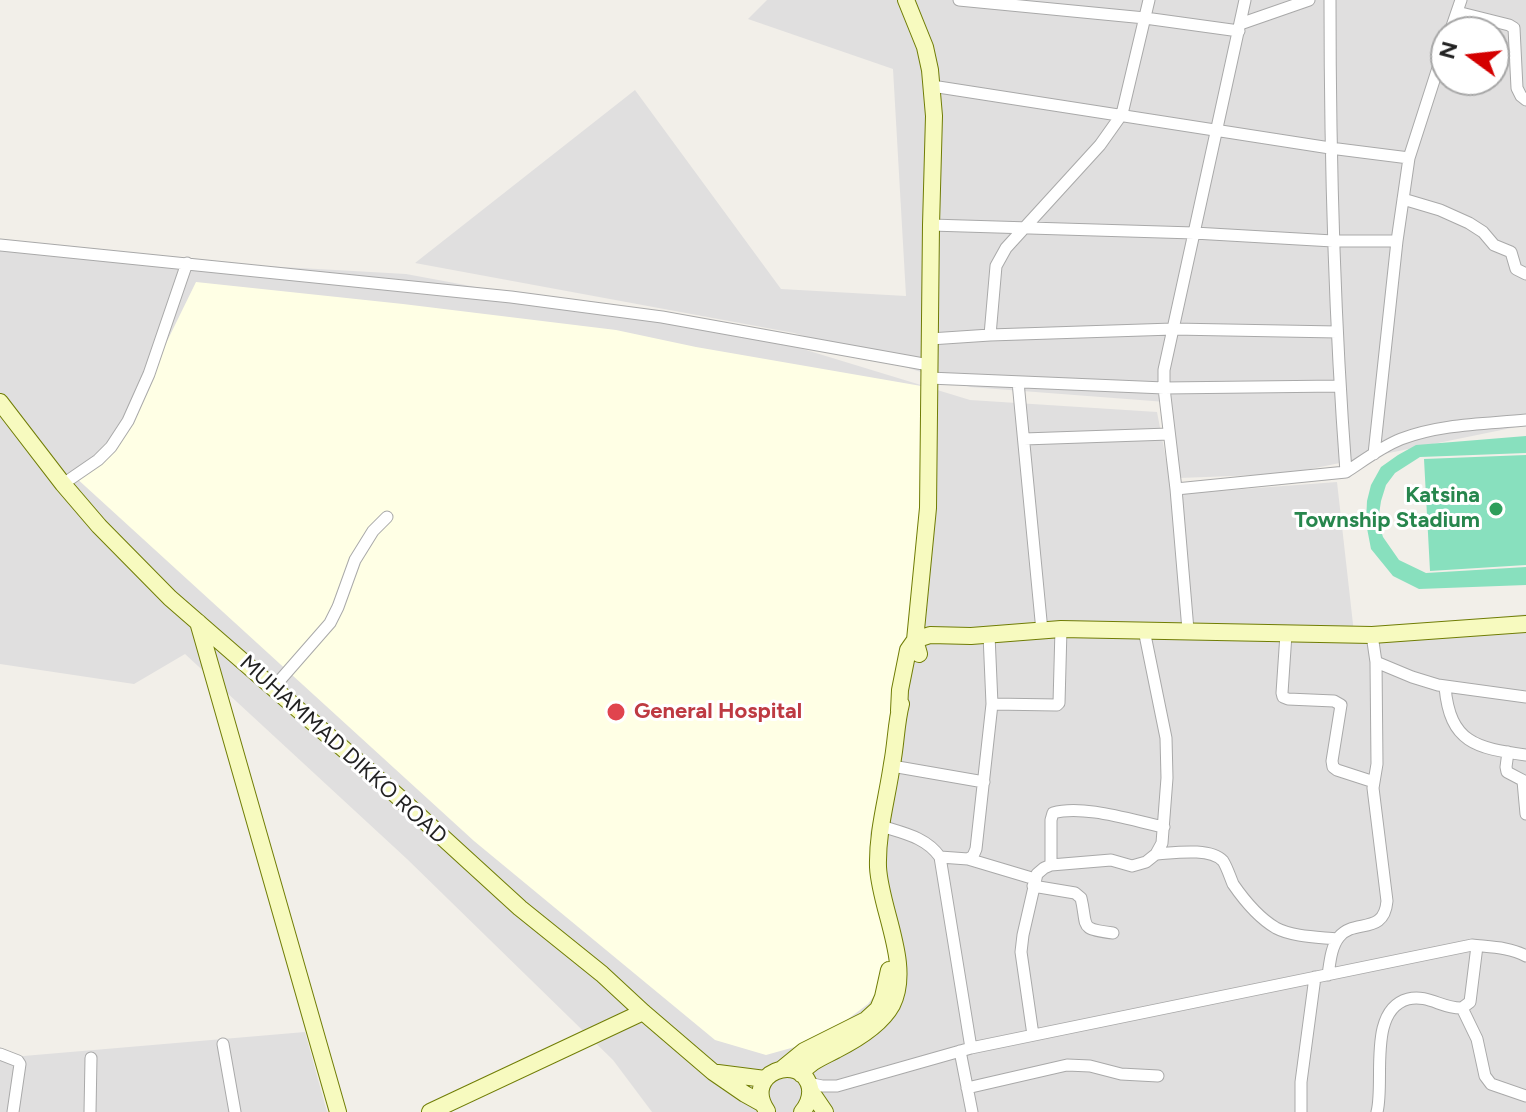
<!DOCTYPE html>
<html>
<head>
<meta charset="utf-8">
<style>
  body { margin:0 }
  #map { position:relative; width:1526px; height:1112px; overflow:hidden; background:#f2efe9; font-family:Figtree,sans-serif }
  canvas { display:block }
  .north { position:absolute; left:1430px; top:16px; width:80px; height:80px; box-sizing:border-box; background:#fff; border:2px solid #a7a7a7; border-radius:50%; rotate:285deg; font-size:22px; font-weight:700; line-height:32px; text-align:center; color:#222 }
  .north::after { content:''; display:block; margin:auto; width:28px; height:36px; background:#d40000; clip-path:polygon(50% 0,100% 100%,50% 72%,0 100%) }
</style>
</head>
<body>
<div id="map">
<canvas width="1526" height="1112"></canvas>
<div class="north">N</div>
</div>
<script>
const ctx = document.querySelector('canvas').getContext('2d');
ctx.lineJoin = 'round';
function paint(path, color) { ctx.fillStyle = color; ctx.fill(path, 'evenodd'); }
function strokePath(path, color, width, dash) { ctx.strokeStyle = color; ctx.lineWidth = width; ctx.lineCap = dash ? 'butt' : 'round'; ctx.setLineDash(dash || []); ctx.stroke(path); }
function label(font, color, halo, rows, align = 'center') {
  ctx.font = font + ' Figtree,sans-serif'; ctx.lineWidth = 6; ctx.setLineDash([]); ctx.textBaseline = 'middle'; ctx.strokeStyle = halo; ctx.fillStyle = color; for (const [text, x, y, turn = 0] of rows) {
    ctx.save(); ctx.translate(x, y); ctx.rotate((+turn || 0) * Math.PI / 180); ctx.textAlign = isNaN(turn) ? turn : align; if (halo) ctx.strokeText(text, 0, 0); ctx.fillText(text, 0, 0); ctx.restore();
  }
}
const residential = new Path2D(`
  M 767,0 L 1526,0 L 1526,425 L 1286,474 L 1179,478 L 1166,402 L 970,387 L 794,333 L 415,263 L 635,90 L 781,289 L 906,296 L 893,69 L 748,19 ZM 1446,32 L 1494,32 L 1494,80 L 1446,80 Z
  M 0,251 L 406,274 L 793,346 L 970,400 L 1157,412 L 1171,485 L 1177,494 L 1337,482 L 1354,633 L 1526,614 L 1526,1112 L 652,1112 L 613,1060 L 407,859 L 185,654 L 134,684 L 0,664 Z
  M 305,1032 L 327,1112 L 0,1112 L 0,1058 Z`);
const education = new Path2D(`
  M 196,282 L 403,304 L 616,330 L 696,347 L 927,387 L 929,589 L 870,834 L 897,965 L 868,1004 L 820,1040 L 766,1055 L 715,1040 L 474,841 L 74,476 L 128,421 Z`);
const pitch = new Path2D(`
  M 1526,436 L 1526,453 L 1420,457 L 1395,473 L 1386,485 L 1381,501 L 1378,521 L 1383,537 L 1399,560 L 1426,573 L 1526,567 L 1526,585 L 1419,589 L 1393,576 L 1371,549 L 1366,523 L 1367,501 L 1371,485 L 1381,467 L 1398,455 L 1416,445 Z
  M 1526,455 L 1526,565 L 1430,571 L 1424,459 Z`);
const street = new Path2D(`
  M 959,0 L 1145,18 L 1239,31
  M 1457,12 L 1509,25 L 1514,28 L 1517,88 L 1521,96 L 1526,100
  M 1240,24 L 1309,0
  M 1450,32 L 1461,0
  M 932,86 L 1330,148 L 1409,158
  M 1403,199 L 1440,210 L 1469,223 L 1483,232 L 1494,245 L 1511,252 L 1516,269 L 1526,274
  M 931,225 L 1194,233 L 1333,241 L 1397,241
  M 0,245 L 511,297 L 662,317 L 929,365
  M 990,335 L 996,266 L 1006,248 L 1100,145 L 1122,114 L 1149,0
  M 930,339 L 990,335 L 1173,329 L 1337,332
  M 929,378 L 1164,388 L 1339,386
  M 1018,382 L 1042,631
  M 1024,439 L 1169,434
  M 1374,454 L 1397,241 L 1409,158 L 1446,43
  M 1346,472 C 1363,461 1381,447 1401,439 C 1440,424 1484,424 1526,420
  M 63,484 L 98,460 L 111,447 L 128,421 L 149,374 L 187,263
  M 1176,489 L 1346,472 C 1334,314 1330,158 1330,0
  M 1188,630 L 1176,489 L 1164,388 L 1164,370 L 1245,0
  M 1286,634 L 1282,693 L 1283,697 L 1288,699 L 1334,701 L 1341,705 L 1332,761 L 1333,767 L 1337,770 L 1374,782
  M 1376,662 L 1412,677 L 1438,685 L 1526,697
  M 274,687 L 330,623 L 338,607 L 355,560 L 373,531 L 387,517
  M 1445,687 C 1450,743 1476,748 1526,755
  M 992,704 L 1057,705 L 1059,703 L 1061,629
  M 1508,752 L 1506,767 L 1507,772 L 1526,782
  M 892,766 L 984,782
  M 1523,781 L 1526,814
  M 881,826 C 903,833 926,837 940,857 L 971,1048
  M 1156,854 C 1173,853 1210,847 1223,861 C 1227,867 1230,877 1233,884 C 1244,900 1259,918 1276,928 C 1293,937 1318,937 1337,939
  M 940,857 L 968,859 L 1035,879
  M 968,859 L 973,856 L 976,849 L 992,704 L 989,635
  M 1051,865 L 1051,820 L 1053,813 C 1083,804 1134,821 1164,827
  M 1033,886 L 1075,893 L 1081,898 C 1088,927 1078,929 1113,933
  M 1328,975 C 1330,962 1331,947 1339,937 C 1354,918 1384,936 1387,901 L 1373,788 L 1377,764 L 1376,662 L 1372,635
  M 1462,1008 L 1477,1039 L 1485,1076 L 1491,1084 L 1526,1096
  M 1462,1008 L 1470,1002 L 1477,946
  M 1033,1035 L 1021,952 L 1023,935 L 1037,874 L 1044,868 L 1051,865 L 1111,860 L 1132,866 L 1146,862 L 1156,854 L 1162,843 L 1167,778 L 1166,738 L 1144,630
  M 223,1044 L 235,1112
  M 960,1051 L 972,1112
  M 0,1054 L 18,1061 L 20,1064 L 13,1112
  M 808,1083 L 822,1086 L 837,1086 L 971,1048 L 1472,945 C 1489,947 1510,947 1526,956
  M 967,1088 L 1067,1065 L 1090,1066 L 1121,1074 L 1158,1076
  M 90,1112 L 91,1058
  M 1301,1112 L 1301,1082 L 1315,977
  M 1377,1112 C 1385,1082 1367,1010 1408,999 C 1428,994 1443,1009 1462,1008`);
const secondary = new Path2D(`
  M 906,0 L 925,47 L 930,70 L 934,116 L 931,225 L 928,508 L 915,640 L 919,654
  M 0,402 L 63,484 L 99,526 L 170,598 L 393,792 L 520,908 L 602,974 L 643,1012 L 713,1072 L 745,1094 L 763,1104
  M 198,622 L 338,1112
  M 899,711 L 900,690 L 908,650 L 915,640 L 930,635 L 971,636 L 1061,629 L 1372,635 L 1526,624
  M 782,1069 L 804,1051 L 866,1020 L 878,1009 L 883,997 L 889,970
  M 718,1073 L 765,1079
  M 801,1074 C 809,1062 823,1057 836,1050 C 856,1040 881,1025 892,1005 C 912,965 880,909 878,867 C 877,832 887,799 892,764 C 896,744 896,723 901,704
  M 810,1090 L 825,1112
  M 767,1111 C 741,1073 802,1051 810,1088 C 811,1097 808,1105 802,1112
  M 430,1112 L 643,1012`);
const markers = [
  [1496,509,8,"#2e9e5b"],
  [616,712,10,"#e0444e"]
];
const leisureNames = [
  ["Katsina",1480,496],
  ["Township Stadium",1480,521]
];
const healthNames = [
  ["General Hospital",634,712]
];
const streetNames = [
  ["MUHAMMAD DIKKO ROAD",343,750,42]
];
paint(residential, '#e0dfdf');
paint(education, '#ffffe5');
paint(pitch, '#88e0be');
strokePath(street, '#a9a9a9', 13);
strokePath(secondary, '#707d05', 18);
strokePath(street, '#fff', 11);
strokePath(secondary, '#f7fabf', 16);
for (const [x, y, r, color] of markers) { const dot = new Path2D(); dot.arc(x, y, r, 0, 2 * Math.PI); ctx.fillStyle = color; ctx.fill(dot); strokePath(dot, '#fff', 3); }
label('bold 22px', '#27864d', '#fff', leisureNames, 'right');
label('bold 22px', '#be3a42', '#fff', healthNames, 'left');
label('22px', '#222', '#fff', streetNames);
</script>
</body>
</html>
